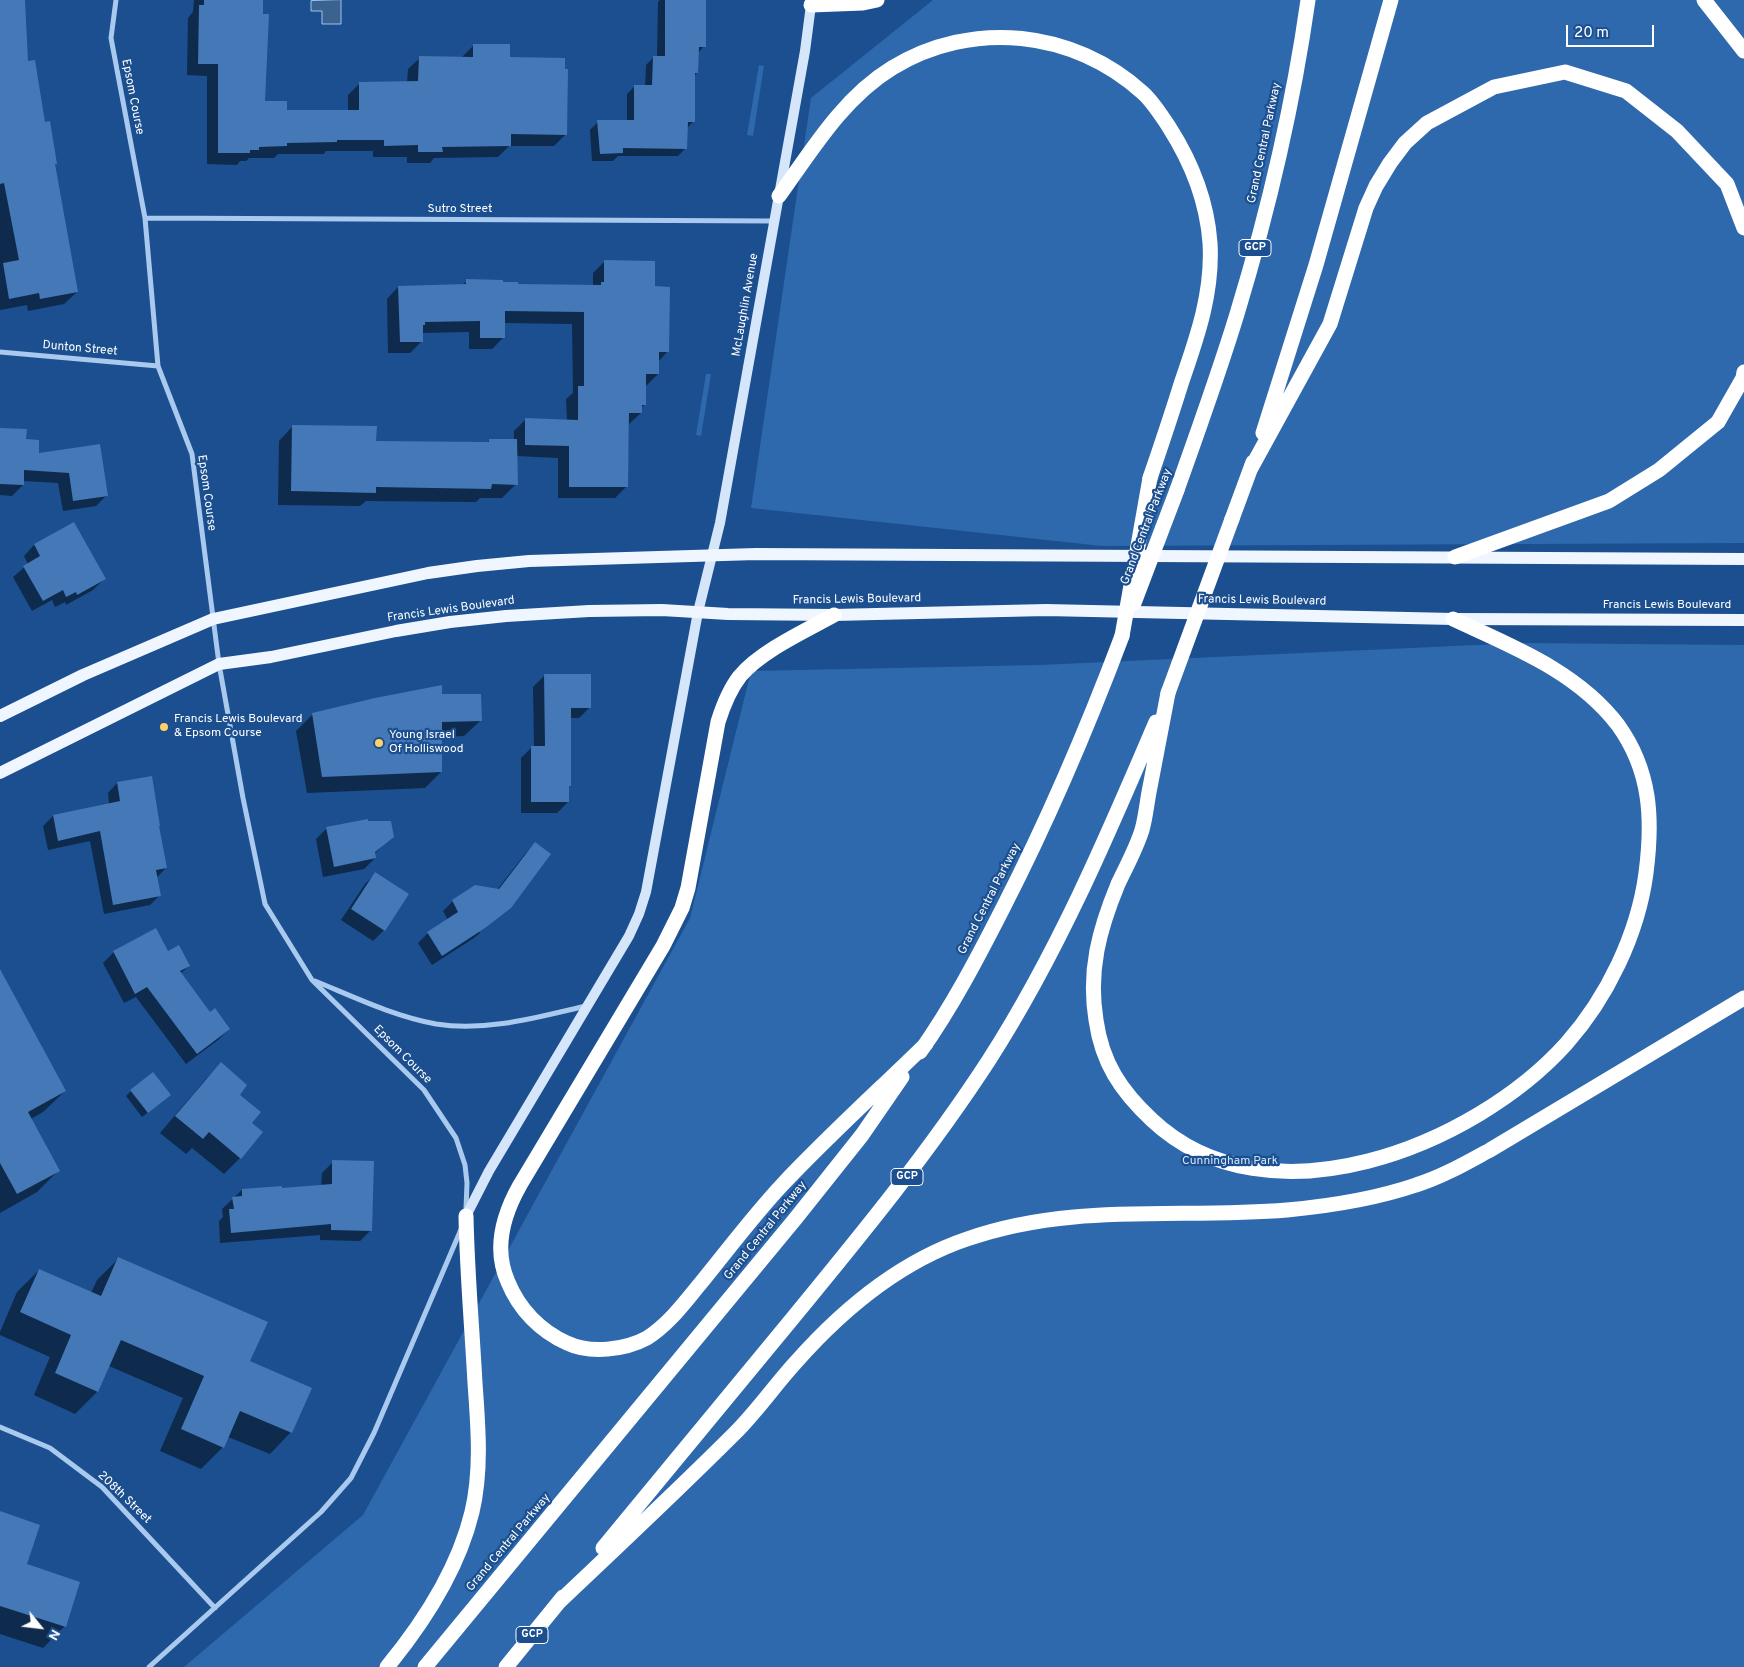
<!DOCTYPE html>
<html>
<head>
<meta charset="utf-8">
<style>
  body { margin:0 }
  #map { position:relative; width:1744px; height:1667px; overflow:hidden; background:#1b4f8f; font-family:Overpass,sans-serif }
  canvas { display:block }
  .north { position:absolute; left:15px; top:1602px; width:50px; height:50px; -webkit-text-stroke:4px #1b4f8f; paint-order:stroke; rotate:119deg; font-size:14px; font-weight:700; line-height:20px; text-align:center; color:#fff }
  .north::after { content:''; display:block; margin:auto; width:18px; height:22px; background:#fff; clip-path:polygon(50% 0,100% 100%,50% 72%,0 100%) }
  .scale { position:absolute; left:1566px; top:25px; width:88px; height:22px; box-sizing:border-box; border:2px solid #fff; border-top:0; padding-left:6px; font-size:15px; line-height:18px; white-space:nowrap; color:#fff; -webkit-text-stroke:4px #1b4f8f; paint-order:stroke }
</style>
</head>
<body>
<div id="map">
<canvas width="1744" height="1667"></canvas>
<div class="north">N</div>
<div class="scale">20 m</div>
</div>
<script>
const ctx = document.querySelector('canvas').getContext('2d');
ctx.lineJoin = 'round';
function paint(path, color) { ctx.fillStyle = color; ctx.fill(path, 'evenodd'); }
function strokePath(path, color, width, dash) { ctx.strokeStyle = color; ctx.lineWidth = width; ctx.lineCap = dash ? 'butt' : 'round'; ctx.setLineDash(dash || []); ctx.stroke(path); }
function label(font, color, halo, rows, align = 'center') {
  ctx.font = font + ' Overpass,sans-serif'; ctx.lineWidth = 4.5; ctx.setLineDash([]); ctx.textBaseline = 'middle'; ctx.strokeStyle = halo; ctx.fillStyle = color; for (const [text, x, y, turn = 0] of rows) {
    ctx.save(); ctx.translate(x, y); ctx.rotate((+turn || 0) * Math.PI / 180); ctx.textAlign = isNaN(turn) ? turn : align; if (halo) ctx.strokeText(text, 0, 0); ctx.fillText(text, 0, 0); ctx.restore();
  }
}
const green = new Path2D(`
  M 933,0 L 1744,0 L 1744,543 L 1102,546 L 751,508 L 811,98 Z
  M 759,65 L 764,66 L 753,136 L 747,135 Z
  M 706,374 L 711,374 L 701,436 L 696,435 Z
  M 1520,643 L 1744,645 L 1744,1667 L 184,1667 L 363,1515 L 690,918 L 751,671 L 1040,665 Z`);
const water = new Path2D(`
  M 341,0 L 341,24 L 322,24 L 322,11 L 311,11 L 311,1 Z`);
const shadow = new Path2D(`
  M 0,0 L 24,0 L 27,62 L 54,165 L 77,292 L 64,304 L 28,311 L 27,305 L 0,310 Z
  M 194,0 L 262,0 L 264,102 L 286,112 L 348,111 L 348,95 L 360,83 L 407,83 L 408,69 L 420,58 L 461,58 L 473,46 L 509,59 L 566,134 L 554,146 L 509,146 L 498,157 L 434,158 L 430,163 L 407,163 L 407,157 L 373,157 L 373,151 L 326,151 L 324,154 L 278,154 L 274,158 L 249,158 L 246,161 L 240,161 L 237,165 L 207,164 L 207,76 L 187,75 L 188,18 L 193,12 Z
  M 660,0 L 705,0 L 704,46 L 698,53 L 697,73 L 694,76 L 694,121 L 686,129 L 686,148 L 678,156 L 618,156 L 613,161 L 592,161 L 590,130 L 598,122 L 627,122 L 627,94 L 635,86 L 645,86 L 646,65 L 654,57 L 657,57 L 658,2 Z
  M 604,262 L 653,288 L 668,351 L 658,362 L 658,374 L 646,386 L 644,405 L 641,409 L 641,413 L 629,424 L 627,486 L 615,498 L 558,498 L 558,458 L 516,456 L 516,484 L 502,498 L 480,498 L 476,502 L 366,501 L 360,506 L 278,505 L 279,441 L 293,426 L 375,442 L 486,443 L 489,441 L 514,440 L 514,431 L 526,419 L 567,420 L 566,399 L 573,393 L 572,324 L 504,323 L 504,337 L 492,349 L 469,349 L 469,332 L 422,333 L 422,341 L 410,353 L 388,353 L 387,299 L 398,287 L 462,285 L 467,281 L 517,286 L 593,286 L 593,273 Z
  M 0,429 L 25,441 L 37,455 L 99,445 L 107,495 L 96,506 L 63,511 L 58,483 L 23,481 L 23,485 L 12,496 L 0,495 Z
  M 74,523 L 104,579 L 93,590 L 66,605 L 65,602 L 55,607 L 52,600 L 32,611 L 13,577 L 28,564 L 24,556 L 34,545 Z
  M 544,676 L 590,707 L 579,718 L 570,718 L 570,786 L 568,787 L 568,802 L 557,813 L 521,813 L 521,758 L 532,747 L 534,747 L 533,687 Z
  M 440,696 L 481,720 L 464,736 L 441,737 L 441,772 L 425,788 L 307,793 L 296,731 L 312,715 Z
  M 117,783 L 166,868 L 156,878 L 160,895 L 150,905 L 104,914 L 90,841 L 48,850 L 43,826 L 53,816 L 109,804 L 108,793 Z
  M 327,828 L 393,836 L 374,854 L 375,858 L 364,869 L 323,877 L 316,839 Z
  M 535,844 L 510,908 L 479,931 L 480,933 L 474,938 L 432,965 L 418,943 L 428,933 L 448,920 L 443,911 L 453,901 L 475,886 L 497,890 L 525,854 Z
  M 375,874 L 384,930 L 373,941 L 341,920 L 365,884 Z
  M 114,952 L 168,953 L 189,966 L 180,974 L 210,1014 L 229,1029 L 218,1040 L 186,1064 L 136,997 L 124,1003 L 103,963 Z
  M 0,972 L 65,1091 L 43,1112 L 31,1119 L 59,1170 L 37,1192 L 0,1213 Z
  M 221,1064 L 238,1095 L 250,1123 L 240,1158 L 224,1174 L 192,1148 L 186,1154 L 160,1133 L 205,1080 Z
  M 131,1091 L 164,1100 L 142,1117 L 126,1096 Z
  M 333,1162 L 371,1230 L 360,1241 L 320,1240 L 320,1235 L 220,1243 L 219,1221 L 223,1217 L 222,1209 L 242,1190 L 281,1190 L 321,1187 L 322,1173 Z
  M 119,1258 L 249,1362 L 291,1432 L 270,1454 L 228,1437 L 223,1447 L 201,1469 L 160,1451 L 183,1398 L 109,1366 L 97,1392 L 75,1414 L 34,1395 L 50,1357 L 0,1335 L 0,1332 L 17,1292 L 39,1270 L 91,1293 L 97,1280 Z
  M 0,1513 L 26,1565 L 65,1626 L 43,1648 L 0,1634 Z`);
const building = new Path2D(`
  M 0,0 L 25,0 L 28,61 L 35,60 L 45,122 L 50,121 L 57,164 L 55,164 L 78,292 L 40,299 L 39,293 L 9,299 L 3,263 L 19,260 L 4,183 L 0,184 Z
  M 204,0 L 263,0 L 263,14 L 269,14 L 265,101 L 287,101 L 287,110 L 359,110 L 359,82 L 418,81 L 419,56 L 473,57 L 473,44 L 510,44 L 510,57 L 565,58 L 565,69 L 568,69 L 567,135 L 511,134 L 511,146 L 442,147 L 443,152 L 418,152 L 418,145 L 384,146 L 384,140 L 337,140 L 337,142 L 287,143 L 287,146 L 259,147 L 259,150 L 250,150 L 250,153 L 218,153 L 218,64 L 198,64 L 199,5 L 204,5 Z
  M 665,0 L 706,0 L 706,47 L 699,47 L 698,73 L 695,73 L 695,122 L 688,122 L 687,149 L 623,148 L 623,153 L 600,154 L 597,120 L 634,120 L 634,85 L 652,85 L 653,56 L 665,56 Z
  M 604,260 L 655,261 L 655,286 L 670,287 L 669,352 L 659,352 L 659,374 L 646,374 L 646,405 L 642,405 L 642,413 L 629,413 L 628,487 L 569,487 L 569,446 L 525,445 L 525,418 L 578,420 L 578,386 L 584,386 L 584,312 L 505,311 L 505,338 L 480,338 L 480,321 L 425,322 L 425,325 L 423,325 L 423,342 L 400,342 L 398,286 L 466,284 L 466,279 L 503,280 L 503,282 L 518,282 L 518,284 L 601,285 L 601,282 L 604,282 Z
  M 292,425 L 377,426 L 376,441 L 489,442 L 489,439 L 517,439 L 518,485 L 492,484 L 491,489 L 376,487 L 376,493 L 291,491 Z
  M 0,428 L 27,429 L 26,439 L 39,440 L 39,453 L 100,444 L 108,496 L 73,501 L 69,473 L 24,470 L 24,485 L 0,484 Z
  M 74,522 L 106,579 L 77,595 L 76,592 L 66,597 L 63,590 L 43,601 L 23,566 L 40,556 L 34,544 Z
  M 544,674 L 591,674 L 591,708 L 571,708 L 571,786 L 569,786 L 569,802 L 531,802 L 531,746 L 545,746 Z
  M 442,685 L 442,694 L 481,694 L 482,721 L 442,722 L 442,772 L 322,777 L 312,713 L 375,698 Z
  M 152,776 L 160,826 L 159,826 L 167,868 L 156,870 L 161,896 L 113,905 L 100,831 L 58,841 L 53,815 L 120,801 L 117,782 Z
  M 368,819 L 368,821 L 391,821 L 394,837 L 375,852 L 376,858 L 334,867 L 326,827 Z
  M 535,842 L 551,854 L 511,908 L 485,928 L 442,956 L 427,932 L 458,912 L 452,900 L 475,885 L 499,889 Z
  M 375,872 L 409,894 L 385,931 L 351,909 Z
  M 156,928 L 168,951 L 179,945 L 190,966 L 180,971 L 210,1012 L 215,1008 L 230,1029 L 197,1054 L 147,987 L 135,994 L 113,951 Z
  M 0,969 L 66,1091 L 28,1112 L 60,1171 L 17,1194 L 0,1163 Z
  M 221,1062 L 247,1085 L 240,1095 L 261,1112 L 252,1123 L 263,1132 L 241,1159 L 209,1132 L 203,1139 L 175,1116 Z
  M 153,1072 L 171,1095 L 148,1113 L 130,1090 Z
  M 332,1160 L 374,1161 L 372,1231 L 331,1230 L 331,1224 L 231,1233 L 229,1209 L 234,1209 L 232,1197 L 242,1196 L 242,1189 L 282,1186 L 282,1188 L 332,1184 Z
  M 118,1257 L 268,1322 L 250,1361 L 312,1388 L 292,1433 L 240,1411 L 224,1448 L 181,1429 L 204,1376 L 121,1340 L 98,1392 L 55,1373 L 71,1335 L 20,1312 L 39,1269 L 101,1296 Z
  M 0,1511 L 40,1525 L 27,1564 L 80,1582 L 66,1627 L 0,1606 Z`);
const street = new Path2D(`
  M 116,0 L 111,38 L 145,218 L 158,366 L 192,454 L 219,664 L 243,798 L 265,904 L 312,980 L 424,1090 L 456,1138 L 465,1165 L 467,1183 L 466,1209
  M 145,218 L 774,221
  M 0,352 L 158,366
  M 315,981 C 354,997 393,1016 436,1024 C 487,1032 538,1017 586,1006
  M 0,1427 L 50,1448 L 102,1487 L 215,1608
  M 149,1667 L 321,1512 L 351,1478 L 374,1433 L 462,1227`);
const secondary = new Path2D(`
  M 466,1216 L 489,1171 L 629,936 L 639,914 L 646,892 L 698,612 L 720,523 L 805,51 L 811,5`);
const primary = new Path2D(`
  M 0,716 L 83,675 L 213,619 L 428,573 L 477,566 L 529,561 L 756,554 L 1744,559
  M 0,773 L 219,664 L 271,657 L 396,631 L 450,622 L 506,616 L 589,611 L 662,610 L 728,614 L 834,615 L 1046,610 L 1453,619 L 1744,620`);
const highway = new Path2D(`
  M 1704,0 L 1744,51
  M 811,5 L 863,3 L 877,0
  M 779,196 C 812,150 843,98 892,68 C 972,19 1074,30 1143,93 C 1153,102 1161,115 1169,127 C 1192,163 1207,200 1210,243 C 1213,291 1198,335 1182,381 C 1172,413 1161,446 1150,478
  M 1263,433 L 1316,265 L 1391,0
  M 1250,470 L 1330,324 L 1366,208 L 1376,186 L 1390,163 L 1405,143 L 1427,123 L 1494,87 L 1565,72 L 1626,91 L 1677,131 L 1727,184 L 1744,228
  M 1177,490 C 1198,431 1219,373 1237,314 C 1268,212 1293,106 1308,0
  M 1232,519 L 1253,462
  M 1455,557 L 1609,501 L 1659,470 L 1718,422 L 1743,378 L 1744,372
  M 834,615 C 805,631 761,651 740,676 C 729,690 723,706 718,722 L 688,888 L 682,908 L 663,946 L 520,1185 C 503,1215 493,1249 508,1282 C 519,1309 540,1331 567,1343 C 590,1354 625,1350 647,1338 C 669,1324 684,1303 700,1284 C 727,1251 753,1216 782,1185 C 828,1136 878,1091 926,1044
  M 1168,693 C 1162,724 1156,756 1150,787 C 1147,801 1146,816 1142,830 C 1136,849 1126,867 1118,884 C 1099,930 1088,971 1096,1020 C 1102,1063 1121,1091 1152,1120 C 1268,1229 1474,1146 1566,1044 C 1607,998 1638,934 1646,873 C 1653,819 1651,771 1618,725 C 1577,671 1511,646 1453,619
  M 920,1052 C 952,1007 978,957 1003,908 C 1048,820 1087,729 1122,636
  M 603,1548 C 666,1472 729,1396 792,1319 C 861,1235 930,1151 989,1060 C 1057,954 1107,837 1156,722
  M 558,1603 C 617,1547 677,1491 735,1433 C 757,1411 775,1385 796,1362 C 843,1309 899,1262 967,1239 C 1072,1202 1179,1219 1287,1210 C 1330,1206 1375,1199 1416,1185 C 1442,1177 1466,1163 1490,1150 L 1744,998
  M 387,1667 C 424,1622 458,1570 472,1512 C 482,1470 478,1425 475,1383 C 472,1327 467,1272 466,1216
  M 425,1667 L 796,1218 L 862,1135 L 902,1077
  M 506,1667 L 563,1597`);
const highwayBridge = new Path2D(`
  M 1134,603 L 1177,490
  M 1122,636 L 1150,478
  M 1168,693 L 1232,519`);
const markers = [
  [164,727,5,"#ffd166"],
  [379,743,5,"#ffd166"]
];
const shields = [
  [1255,248,32],
  [907,1177,32],
  [532,1635,32]
];
const shieldNames = [
  ["GCP",1255,248],
  ["GCP",907,1177],
  ["GCP",532,1635]
];
const streetNames = [
  ["Epsom Course",132,97,79],
  ["Grand Central Parkway",1265,143,-78],
  ["Sutro Street",460,210],
  ["McLaughlin Avenue",746,305,-80],
  ["Dunton Street",80,349,5],
  ["Epsom Course",206,493,82],
  ["Grand Central Parkway",1147,527,-69],
  ["Francis Lewis Boulevard",857,600,-1],
  ["Francis Lewis Boulevard",1262,601,1],
  ["Francis Lewis Boulevard",1667,606],
  ["Francis Lewis Boulevard",451,610,-8],
  ["Grand Central Parkway",990,899,-63],
  ["Epsom Course",402,1055,45],
  ["Grand Central Parkway",766,1231,-51],
  ["208th Street",124,1498,44],
  ["Grand Central Parkway",509,1543,-50]
];
const poiNames = [
  ["Francis Lewis Boulevard",174,720],
  ["& Epsom Course",174,734],
  ["Young Israel",389,736],
  ["Of Holliswood",389,750]
];
const parkNames = [
  ["Cunningham Park",1230,1162]
];
paint(green, '#2e69ad');
paint(water, '#3c6290');
strokePath(water, '#9cc4f0', 1);
paint(shadow, '#0007');
paint(building, '#4478b7');
strokePath(street, '#a9c9ee', 5);
strokePath(secondary, '#d6e6fa', 10);
strokePath(primary, '#f0f6ff', 12);
strokePath(highway, '#fff', 15);
strokePath(highwayBridge, '#fff', 15);
for (const [x, y, r, color] of markers) { const dot = new Path2D(); dot.arc(x, y, r, 0, 2 * Math.PI); ctx.fillStyle = color; ctx.fill(dot); strokePath(dot, '#1b4f8f', 2); }
for (const [x, y, w] of shields) { const box = new Path2D(); box.roundRect(x - w / 2, y - 8.5, w, 17, 4); ctx.fillStyle = '#1b4f8f'; ctx.fill(box); strokePath(box, '#fff', 1); }
label('bold 11px', '#fff', null, shieldNames);
label('12px', '#fff', '#1b4f8f', streetNames);
label('12px', '#fff', '#1b4f8f', poiNames, 'left');
label('12px', '#cfe3fa', '#1b4f8f', parkNames);
</script>
</body>
</html>
